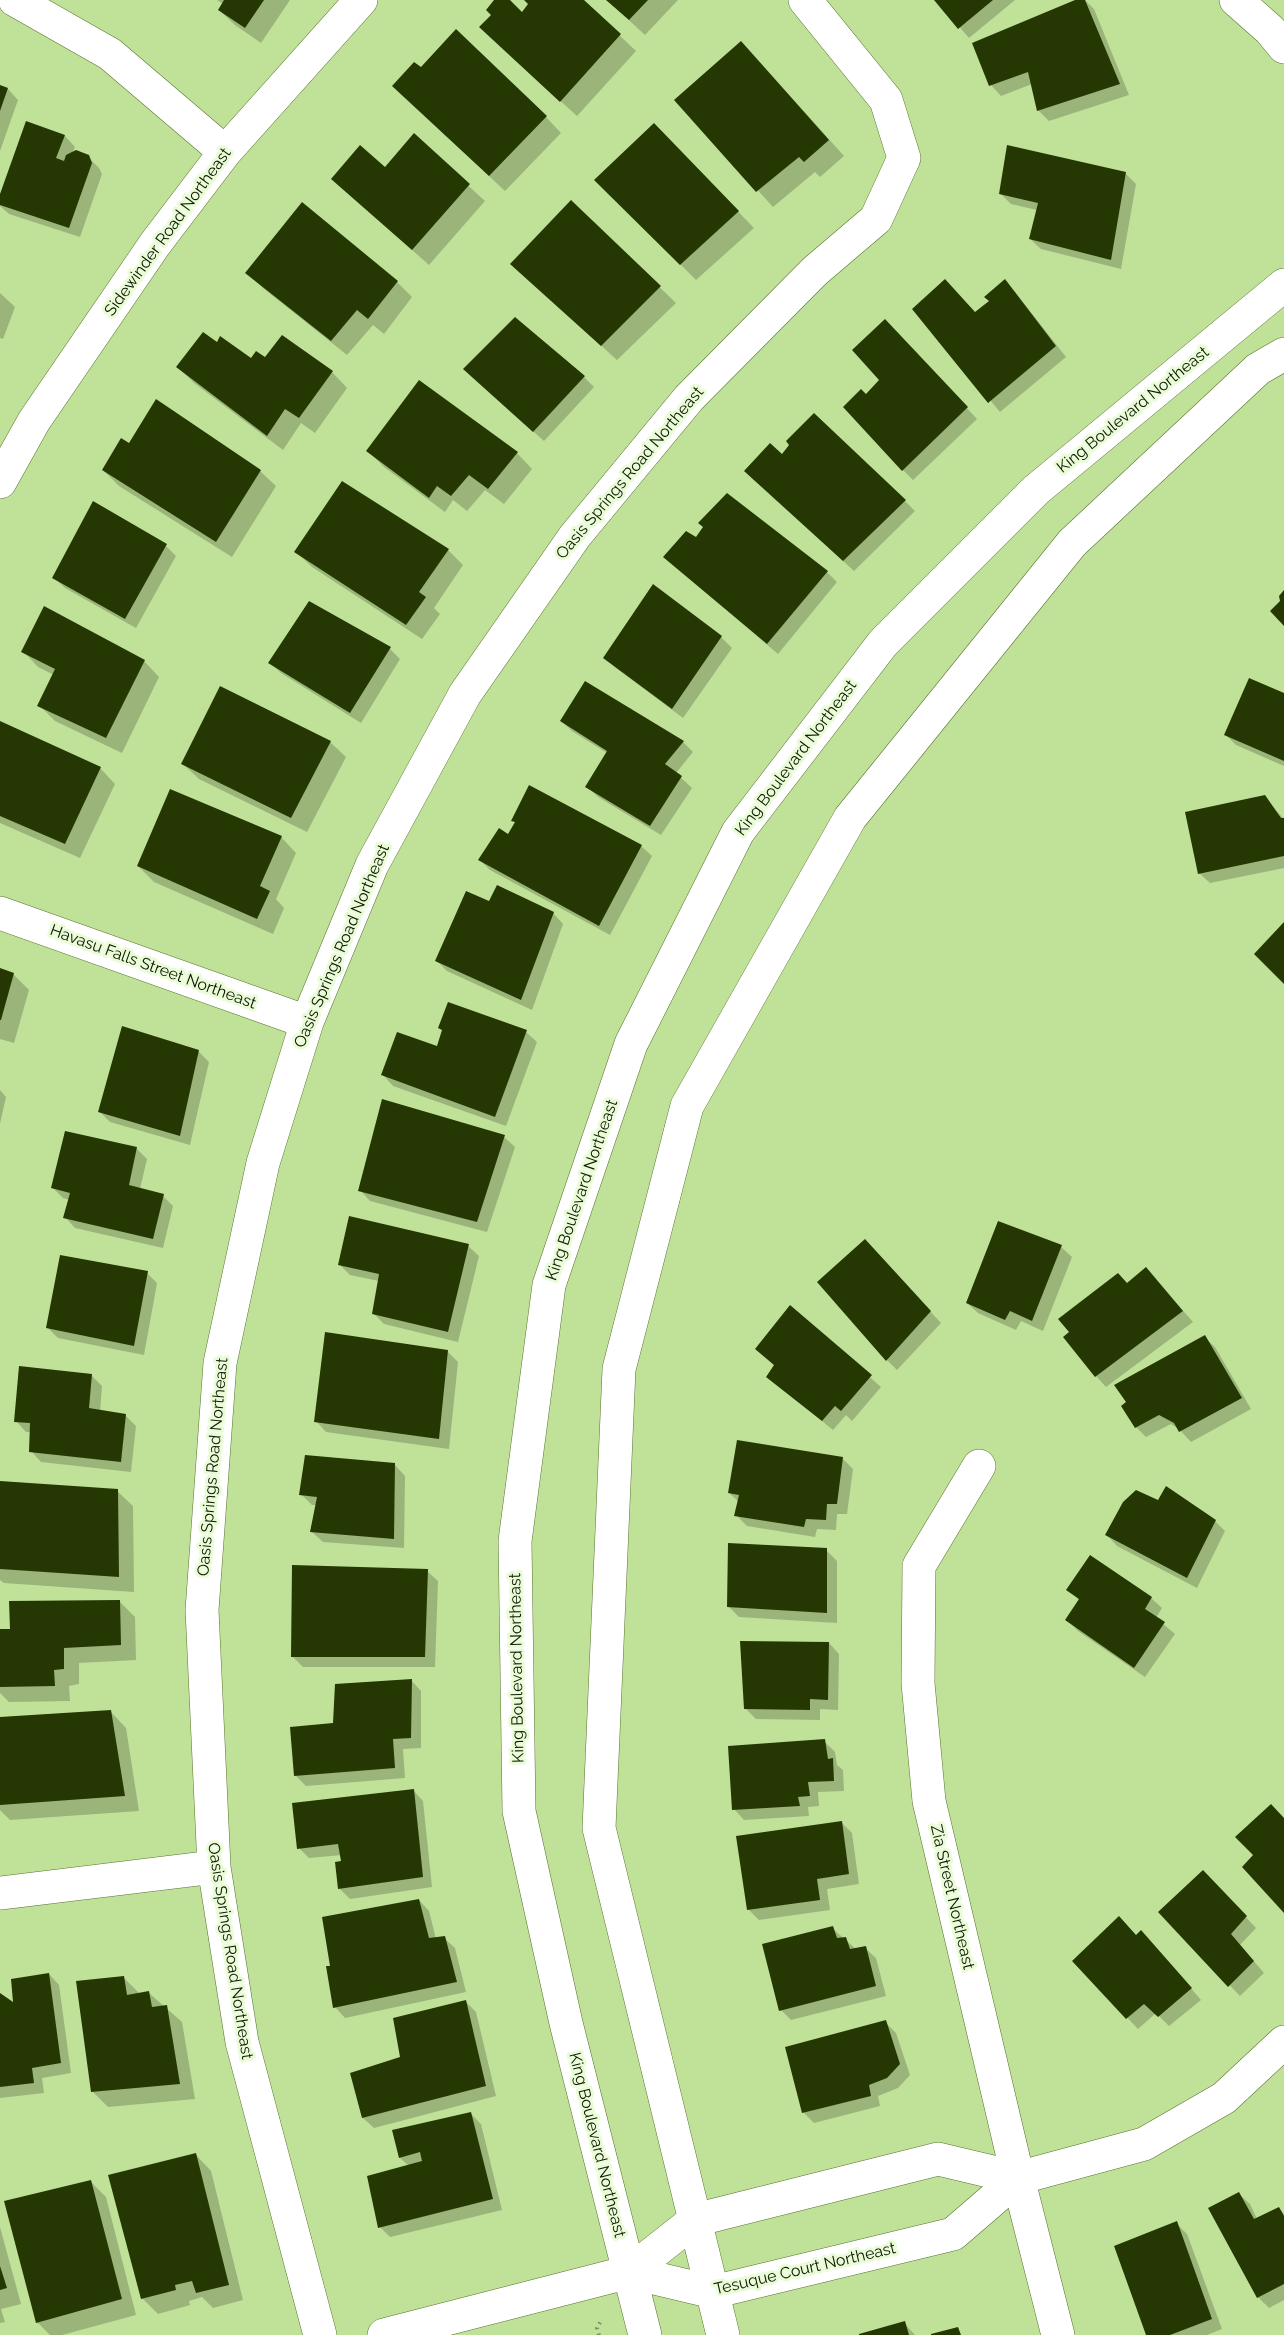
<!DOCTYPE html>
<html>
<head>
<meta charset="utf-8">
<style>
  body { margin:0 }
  canvas { display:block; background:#c0e198 }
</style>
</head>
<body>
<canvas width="1284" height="2335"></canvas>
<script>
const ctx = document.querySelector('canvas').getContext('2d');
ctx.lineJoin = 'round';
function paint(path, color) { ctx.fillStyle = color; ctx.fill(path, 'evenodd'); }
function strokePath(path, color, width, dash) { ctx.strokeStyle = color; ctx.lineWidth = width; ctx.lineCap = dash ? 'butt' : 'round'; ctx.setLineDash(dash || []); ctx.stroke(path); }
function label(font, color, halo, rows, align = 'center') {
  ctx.font = font + ' Raleway,sans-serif'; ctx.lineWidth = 6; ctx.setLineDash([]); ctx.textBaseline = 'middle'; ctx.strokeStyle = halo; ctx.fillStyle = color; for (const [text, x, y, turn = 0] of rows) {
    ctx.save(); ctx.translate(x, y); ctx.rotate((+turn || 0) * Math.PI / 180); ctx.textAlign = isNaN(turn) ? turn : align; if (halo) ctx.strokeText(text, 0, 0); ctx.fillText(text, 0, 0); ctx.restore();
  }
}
const shadow = new Path2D(`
  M 217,0 L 290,0 L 261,43 L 235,25 L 219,10 L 223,4 Z
  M 496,0 L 508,0 L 522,14 L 530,4 L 526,0 L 582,0 L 636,51 L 577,116 L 497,43 Z
  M 607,0 L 678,0 L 645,35 Z
  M 936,0 L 1015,0 L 969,38 Z
  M 1079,0 L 1085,0 L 1094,9 L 1129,95 L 1049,121 L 1038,110 L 1032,84 L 1001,96 L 991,85 Z
  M 756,58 L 844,156 L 820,177 L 815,172 L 773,207 L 676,100 Z
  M 421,69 L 546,117 L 561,133 L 505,191 L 409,101 Z
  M 0,86 L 8,89 L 18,100 L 0,151 Z
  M 27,123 L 65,136 L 75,147 L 72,154 L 88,157 L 99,168 L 102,174 L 80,237 L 9,214 L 0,206 L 0,198 Z
  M 414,136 L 485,201 L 429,265 L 349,194 L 385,169 Z
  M 670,141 L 754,228 L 696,280 L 596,180 Z
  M 1125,173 L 1136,184 L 1121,269 L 1041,249 L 1030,239 L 1037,210 L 1011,204 L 1001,194 Z
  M 571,202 L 676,303 L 617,360 L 528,279 Z
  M 247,273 L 397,282 L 412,297 L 384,334 L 373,325 L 347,355 L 263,288 Z
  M 1005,281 L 1015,292 L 1066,357 L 1000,412 L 914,309 L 975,313 L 990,301 Z
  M 0,293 L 15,307 L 3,339 L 0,338 Z
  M 895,331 L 977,419 L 913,480 L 903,470 L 866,396 L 881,380 Z
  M 217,344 L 251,360 L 265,359 L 332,372 L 347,388 L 315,433 L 301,423 L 283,450 L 194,383 L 178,367 Z
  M 584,377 L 594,387 L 544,441 L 476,380 Z
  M 368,451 L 517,453 L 532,469 L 504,504 L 485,490 L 467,511 L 453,500 L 445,512 L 384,467 Z
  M 782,456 L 905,501 L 915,511 L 854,571 L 757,482 Z
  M 103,470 L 260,471 L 276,486 L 232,557 L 119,486 Z
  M 704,527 L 827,572 L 837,582 L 778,654 L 665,557 L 696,539 Z
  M 166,546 L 176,556 L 136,628 L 65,588 L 54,578 Z
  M 448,550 L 463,565 L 434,608 L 440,614 L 422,639 L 312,567 L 296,552 Z
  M 653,586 L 721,637 L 732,648 L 683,718 L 616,668 L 605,657 Z
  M 390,649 L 400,659 L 361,723 L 281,673 L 270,663 Z
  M 23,651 L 144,661 L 159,677 L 122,753 L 55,721 L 39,705 L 54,675 L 38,667 Z
  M 1284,695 L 1284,766 L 1236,745 L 1226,735 Z
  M 561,721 L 683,742 L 693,752 L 676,773 L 692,788 L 661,835 L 598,797 L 587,786 L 607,753 L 572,731 Z
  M 0,722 L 100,768 L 115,784 L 80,858 L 0,823 Z
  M 330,742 L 346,757 L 307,832 L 199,779 L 183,764 Z
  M 1264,797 L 1284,819 L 1284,868 L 1210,883 L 1199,873 Z
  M 513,820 L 641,846 L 652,856 L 610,935 L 490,870 L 480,860 L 508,836 L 516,823 Z
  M 281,837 L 296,853 L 276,899 L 284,908 L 273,934 L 154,882 L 138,866 Z
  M 490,903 L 553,913 L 563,924 L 532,1010 L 447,971 L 437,961 Z
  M 0,970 L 13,974 L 29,990 L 14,1043 L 0,1039 Z
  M 526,1032 L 537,1042 L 506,1126 L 393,1086 L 383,1075 L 438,1048 Z
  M 198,1051 L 209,1062 L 190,1145 L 110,1122 L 100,1112 Z
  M 0,1090 L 6,1097 L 0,1124 Z
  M 504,1137 L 515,1147 L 487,1232 L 370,1201 L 360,1190 Z
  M 136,1148 L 147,1159 L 140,1189 L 163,1196 L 173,1206 L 163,1248 L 75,1228 L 65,1217 L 69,1200 L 63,1198 L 53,1188 Z
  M 468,1246 L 479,1256 L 458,1342 L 384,1324 L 373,1313 L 379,1281 L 350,1275 L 339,1264 Z
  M 1061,1247 L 1072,1257 L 1043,1331 L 1021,1321 L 1016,1330 L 978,1313 L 967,1303 Z
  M 875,1252 L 941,1323 L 897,1370 L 887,1360 Z
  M 147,1273 L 157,1283 L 144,1355 L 58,1338 L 47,1327 Z
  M 1156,1280 L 1193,1322 L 1106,1387 L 1096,1376 L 1127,1285 Z
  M 790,1307 L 881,1387 L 852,1421 L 846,1415 L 833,1430 L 768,1377 L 775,1366 L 757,1349 Z
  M 1204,1337 L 1215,1347 L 1251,1409 L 1191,1442 L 1179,1429 L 1171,1424 L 1146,1437 L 1136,1427 Z
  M 447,1351 L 458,1362 L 449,1449 L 326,1432 L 316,1421 Z
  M 91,1375 L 102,1386 L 100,1412 L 125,1415 L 136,1426 L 131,1472 L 41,1462 L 31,1451 L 31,1432 L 26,1432 L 16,1421 Z
  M 842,1458 L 853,1469 L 847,1514 L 837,1514 L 836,1530 L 817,1529 L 815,1537 L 747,1526 L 736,1515 L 739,1502 L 729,1493 Z
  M 395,1465 L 405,1476 L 404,1548 L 323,1542 L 312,1532 L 317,1505 L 312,1505 L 301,1494 Z
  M 0,1483 L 117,1491 L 133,1506 L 134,1592 L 4,1583 L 0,1580 Z
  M 1159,1502 L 1215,1521 L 1225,1531 L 1197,1588 L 1117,1546 L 1107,1535 Z
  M 826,1550 L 837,1561 L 837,1623 L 739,1617 L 729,1607 Z
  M 427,1571 L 438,1581 L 435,1667 L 303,1667 L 293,1657 Z
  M 1068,1589 L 1151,1598 L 1162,1608 L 1156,1618 L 1175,1634 L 1145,1677 L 1078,1631 L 1067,1620 L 1080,1601 Z
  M 119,1601 L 135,1617 L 136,1660 L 79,1663 L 79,1684 L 69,1686 L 70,1701 L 9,1702 L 0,1693 L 0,1630 L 11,1630 Z
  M 829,1643 L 839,1654 L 838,1710 L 820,1709 L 820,1720 L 756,1719 L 745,1708 Z
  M 411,1680 L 421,1691 L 421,1748 L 403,1749 L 405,1778 L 306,1786 L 296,1776 L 335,1724 Z
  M 111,1712 L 126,1728 L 139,1811 L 10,1820 L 0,1810 L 0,1719 Z
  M 824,1741 L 835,1752 L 837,1765 L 843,1770 L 844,1791 L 818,1792 L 819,1806 L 808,1807 L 809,1816 L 744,1820 L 734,1809 Z
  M 413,1790 L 423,1801 L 432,1887 L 350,1899 L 339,1888 L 343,1862 L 342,1855 L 309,1858 L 299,1848 Z
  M 841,1822 L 852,1833 L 859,1884 L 827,1889 L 830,1910 L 759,1920 L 749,1910 Z
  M 1213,1882 L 1256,1928 L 1240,1945 L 1264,1973 L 1240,1996 L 1160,1912 Z
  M 419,1900 L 429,1911 L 436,1939 L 444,1938 L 455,1948 L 466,1992 L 345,2018 L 335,2007 L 332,1967 Z
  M 832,1928 L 856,1949 L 865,1948 L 876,1958 L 886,1996 L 791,2020 L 781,2010 Z
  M 1136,1937 L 1151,1942 L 1201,2000 L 1169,2026 L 1156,2013 L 1138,2029 L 1074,1961 Z
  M 49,1974 L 59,1985 L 71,2073 L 42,2078 L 44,2093 L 0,2098 L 0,1995 L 15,2005 Z
  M 123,1977 L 139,1993 L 149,1993 L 182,2022 L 195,2099 L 108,2107 L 92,2091 Z
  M 466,2002 L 476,2012 L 496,2096 L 374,2128 L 363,2118 L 352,2074 L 402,2058 Z
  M 885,2022 L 896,2033 L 910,2075 L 898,2088 L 878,2096 L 880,2106 L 814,2123 L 803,2112 Z
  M 470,2113 L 481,2124 L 502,2210 L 390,2237 L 380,2227 L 409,2166 L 400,2158 Z
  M 196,2155 L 211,2171 L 243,2300 L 213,2308 L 202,2297 L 189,2301 L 190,2305 L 158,2314 L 142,2298 Z
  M 90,2181 L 106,2197 L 136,2315 L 62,2335 L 50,2335 L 37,2322 Z
  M 1239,2194 L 1250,2204 L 1257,2219 L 1279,2208 L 1284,2214 L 1284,2300 L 1269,2308 L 1258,2297 Z
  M 1176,2223 L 1187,2234 L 1222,2329 L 1207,2335 L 1149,2335 Z
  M 0,2227 L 21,2304 L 1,2309 L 5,2322 L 0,2323 Z
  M 904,2323 L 915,2335 L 862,2335 Z`);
const building = new Path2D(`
  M 224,0 L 264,0 L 245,28 L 218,10 Z
  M 494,0 L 510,0 L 522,12 L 528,4 L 524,0 L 584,0 L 621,34 L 560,102 L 479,27 L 491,15 L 486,10 Z
  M 606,0 L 648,0 L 629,20 Z
  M 934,0 L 993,0 L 958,29 Z
  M 1075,0 L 1085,0 L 1120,84 L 1037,111 L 1028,72 L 989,86 L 972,43 Z
  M 456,29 L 547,116 L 489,176 L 392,86 L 414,62 L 421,67 Z
  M 741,41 L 829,140 L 804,162 L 799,157 L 756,192 L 674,100 Z
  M 0,85 L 8,88 L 0,111 Z
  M 26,121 L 65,135 L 56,158 L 64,161 L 66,155 L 76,150 L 89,155 L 92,163 L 69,228 L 0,205 L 0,194 Z
  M 654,123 L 739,211 L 680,265 L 594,180 Z
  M 414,133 L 470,184 L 412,250 L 331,179 L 360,145 L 385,167 Z
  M 1007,145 L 1126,172 L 1111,260 L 1029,239 L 1038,203 L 999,194 Z
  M 571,200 L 661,286 L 601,346 L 510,264 Z
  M 302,202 L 398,281 L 368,319 L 357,310 L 331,341 L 245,273 Z
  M 945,279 L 975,312 L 989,301 L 984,297 L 1005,279 L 1056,346 L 988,403 L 912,309 Z
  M 515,317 L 585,376 L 533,432 L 463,369 Z
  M 885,319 L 968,407 L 902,471 L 843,407 L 861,389 L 866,394 L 879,380 L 852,350 Z
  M 203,332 L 217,342 L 220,336 L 251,358 L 256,351 L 265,357 L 282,335 L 333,371 L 299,418 L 285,409 L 267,436 L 176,367 Z
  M 419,380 L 518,452 L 488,489 L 469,475 L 451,496 L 437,486 L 429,498 L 366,451 Z
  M 156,399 L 261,470 L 216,542 L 102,470 L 121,438 L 129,443 Z
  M 814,413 L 906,500 L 843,561 L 744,471 L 770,443 L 782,454 L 789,445 L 786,441 Z
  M 342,481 L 449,549 L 419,592 L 426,597 L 406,625 L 294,552 Z
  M 727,493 L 828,571 L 767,644 L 663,557 L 686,531 L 696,537 L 703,527 L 698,523 Z
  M 93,501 L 167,544 L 125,619 L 52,578 Z
  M 653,584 L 722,636 L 672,709 L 603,658 Z
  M 1284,590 L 1284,626 L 1270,611 L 1280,601 L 1279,596 Z
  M 309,601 L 391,647 L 350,713 L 268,663 Z
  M 44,606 L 145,660 L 106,738 L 37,706 L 55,669 L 21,652 Z
  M 1249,678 L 1284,693 L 1284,761 L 1224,735 Z
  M 585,681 L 684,741 L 665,764 L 682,776 L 650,826 L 585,787 L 607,751 L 560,721 Z
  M 220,686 L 331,741 L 291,818 L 181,764 Z
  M 0,721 L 101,767 L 65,844 L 0,816 Z
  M 529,785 L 642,845 L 599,926 L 478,860 L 499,828 L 508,834 L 515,822 L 511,821 Z
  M 170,789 L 282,836 L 260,886 L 270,891 L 257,919 L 137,866 Z
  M 1265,795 L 1281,818 L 1284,818 L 1284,856 L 1198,874 L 1185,812 Z
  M 497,885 L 554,912 L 521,1000 L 435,961 L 466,891 L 489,901 Z
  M 1284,922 L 1284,984 L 1254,954 Z
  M 0,968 L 14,973 L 1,1020 L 0,1020 Z
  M 448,1002 L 527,1030 L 495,1117 L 381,1075 L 397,1032 L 437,1046 L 442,1030 L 438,1028 Z
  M 122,1026 L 199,1050 L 180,1136 L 98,1112 Z
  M 382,1099 L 505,1135 L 477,1222 L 358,1191 Z
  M 65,1131 L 137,1147 L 129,1185 L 164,1194 L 153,1239 L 63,1218 L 70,1193 L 51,1188 Z
  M 349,1216 L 469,1244 L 448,1332 L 372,1314 L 379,1274 L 338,1265 Z
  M 998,1221 L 1062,1245 L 1032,1321 L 1010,1311 L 1005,1320 L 966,1303 Z
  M 865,1239 L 931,1311 L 886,1361 L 817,1282 Z
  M 60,1255 L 148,1271 L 134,1346 L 46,1328 Z
  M 1146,1267 L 1183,1311 L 1095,1377 L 1063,1337 L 1069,1332 L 1058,1319 L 1118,1273 L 1127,1283 Z
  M 790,1305 L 872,1375 L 841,1411 L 835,1406 L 822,1421 L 766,1377 L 774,1365 L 755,1349 Z
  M 325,1332 L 448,1350 L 439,1439 L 314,1422 Z
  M 1205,1335 L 1242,1398 L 1179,1432 L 1174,1423 L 1159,1415 L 1135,1428 L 1121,1406 L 1126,1402 L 1114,1385 Z
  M 19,1366 L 92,1374 L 89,1408 L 126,1414 L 121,1462 L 29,1452 L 30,1423 L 14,1422 Z
  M 737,1440 L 843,1457 L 837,1504 L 827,1504 L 826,1520 L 806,1519 L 804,1527 L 734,1516 L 739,1495 L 728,1493 Z
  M 305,1455 L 395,1463 L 394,1539 L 310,1532 L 317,1497 L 299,1495 Z
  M 0,1481 L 118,1489 L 119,1577 L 0,1569 Z
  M 1166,1486 L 1216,1520 L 1187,1578 L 1105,1535 L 1123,1502 L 1136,1490 L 1158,1500 Z
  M 728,1543 L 827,1548 L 827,1613 L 727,1607 Z
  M 1090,1555 L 1152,1597 L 1145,1609 L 1165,1622 L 1134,1668 L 1065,1620 L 1079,1599 L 1066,1590 Z
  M 292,1565 L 428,1569 L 425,1657 L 291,1657 Z
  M 120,1600 L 121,1645 L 64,1648 L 64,1669 L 54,1670 L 55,1686 L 0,1687 L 0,1629 L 10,1629 L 9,1601 Z
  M 740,1641 L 829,1642 L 828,1700 L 810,1699 L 810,1710 L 744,1709 Z
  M 412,1679 L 411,1738 L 393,1739 L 395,1768 L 294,1776 L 290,1727 L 333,1723 L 335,1684 Z
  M 111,1710 L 125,1796 L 0,1805 L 0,1717 Z
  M 825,1739 L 828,1759 L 833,1758 L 834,1781 L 808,1782 L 810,1796 L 798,1797 L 800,1806 L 732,1810 L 728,1746 Z
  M 414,1789 L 423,1877 L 338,1889 L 335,1862 L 341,1861 L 338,1844 L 297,1849 L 292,1803 Z
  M 1271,1804 L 1284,1818 L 1284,1913 L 1242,1867 L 1253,1855 L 1235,1837 Z
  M 842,1821 L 849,1874 L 817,1879 L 820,1900 L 747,1910 L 736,1836 Z
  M 1203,1870 L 1247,1916 L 1231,1934 L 1254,1961 L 1228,1987 L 1158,1912 Z
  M 419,1899 L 429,1938 L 445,1936 L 457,1982 L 333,2008 L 326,1966 L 330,1966 L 322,1917 Z
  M 1119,1916 L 1136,1935 L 1141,1930 L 1192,1988 L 1158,2017 L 1144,2004 L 1126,2019 L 1072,1961 Z
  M 833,1926 L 837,1938 L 846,1937 L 850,1949 L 866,1946 L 876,1986 L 779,2011 L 762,1944 Z
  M 49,1973 L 61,2063 L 32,2068 L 34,2083 L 0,2087 L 0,1993 L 13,2002 L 11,1979 Z
  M 124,1976 L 127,1995 L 149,1991 L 152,2007 L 167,2005 L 180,2084 L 91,2092 L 76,1981 Z
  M 466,2000 L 486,2086 L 362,2118 L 350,2073 L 400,2057 L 393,2018 Z
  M 886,2020 L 900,2064 L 887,2078 L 869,2085 L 871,2096 L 802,2113 L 785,2047 Z
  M 471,2112 L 493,2199 L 378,2228 L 367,2176 L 422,2161 L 420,2152 L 399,2158 L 392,2130 Z
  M 196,2153 L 229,2285 L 196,2293 L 192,2281 L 175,2285 L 176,2290 L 141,2299 L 108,2175 Z
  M 91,2180 L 122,2299 L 36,2323 L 4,2201 Z
  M 1239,2192 L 1254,2219 L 1279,2207 L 1284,2216 L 1284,2284 L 1257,2298 L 1208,2208 Z
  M 1177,2221 L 1212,2319 L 1170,2335 L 1146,2335 L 1114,2246 Z
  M 0,2266 L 7,2288 L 0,2290 Z
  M 905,2321 L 909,2335 L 859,2335 L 859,2334 Z
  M 958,2327 L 961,2335 L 931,2335 L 931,2334 Z`);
const path = new Path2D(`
  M 599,2335 L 597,2328 L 602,2319`);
const minor = new Path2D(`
  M 15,0 L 110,54 L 225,152
  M 1236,0 L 1270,30 L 1284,47
  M 0,482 L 34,421 L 155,244 L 225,152 L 361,0
  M 0,913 L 307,1022
  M 979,1466 L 919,1566 L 918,1683 L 929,1801 L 1018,2178 L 1058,2335
  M 0,1893 L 214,1867
  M 1018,2178 L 938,2159 L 695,2220 L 629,2272 L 713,2292 L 953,2234 L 1018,2178 L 1144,2144 L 1224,2098 L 1284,2042
  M 320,2335 L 242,2042 L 214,1867 L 202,1610 L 220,1363 L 263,1163 L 307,1022 L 372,865 L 465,694 L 575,536 L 689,398 L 815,271 L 876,219 L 904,158 L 886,100 L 805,0
  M 384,2335 L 629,2272
  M 645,2335 L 566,2023 L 519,1811 L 515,1541 L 549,1285 L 631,1044 L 738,832 L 883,643 L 1036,490 L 1284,285
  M 723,2335 L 599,1828 L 619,1369 L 687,1106 L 850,818 L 1072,543 L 1258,369 L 1284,354`);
const streetNames = [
  ["Sidewinder Road Northeast",168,232,-54],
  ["King Boulevard Northeast",1133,410,-39],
  ["Oasis Springs Road Northeast",630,473,-50],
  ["King Boulevard Northeast",796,758,-53],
  ["Oasis Springs Road Northeast",342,946,-67],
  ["Havasu Falls Street Northeast",153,967,20],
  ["King Boulevard Northeast",582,1190,-71],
  ["Oasis Springs Road Northeast",213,1467,-85],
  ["King Boulevard Northeast",517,1668,-91],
  ["Zia Street Northeast",952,1897,77],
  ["Oasis Springs Road Northeast",230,1951,81],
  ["King Boulevard Northeast",597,2145,76],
  ["Tesuque Court Northeast",805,2269,-13]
];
paint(shadow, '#0003');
paint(building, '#253804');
strokePath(minor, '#57742e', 34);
strokePath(path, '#7a935d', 4, [1.5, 4.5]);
strokePath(minor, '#fff', 33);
label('16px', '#0b1600', '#eafcd7', streetNames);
</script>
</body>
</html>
